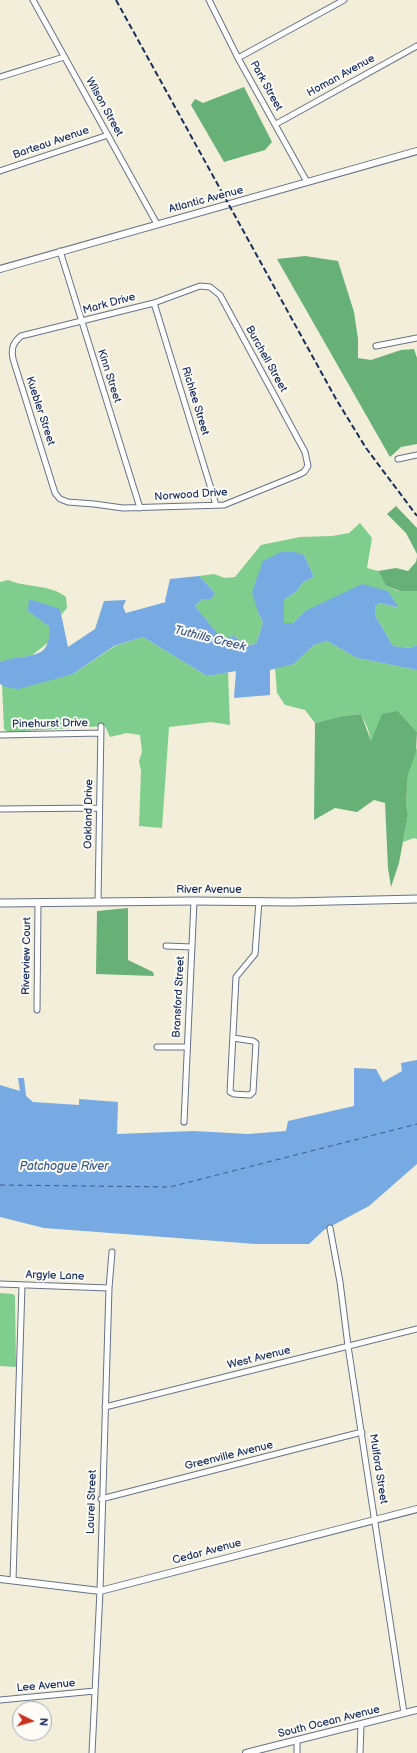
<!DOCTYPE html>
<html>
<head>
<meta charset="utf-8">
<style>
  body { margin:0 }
  #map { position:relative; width:417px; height:1753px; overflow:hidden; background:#f2eed9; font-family:"Balsamiq Sans",sans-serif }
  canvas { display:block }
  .north { position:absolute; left:12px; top:1701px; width:40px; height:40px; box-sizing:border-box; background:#fdfcf7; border:1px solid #a3aaba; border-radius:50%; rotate:95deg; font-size:11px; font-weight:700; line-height:16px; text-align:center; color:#1b2f5e }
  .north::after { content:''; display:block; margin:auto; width:14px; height:18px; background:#c8321e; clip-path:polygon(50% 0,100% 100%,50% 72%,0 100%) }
</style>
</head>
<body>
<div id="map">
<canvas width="417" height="1753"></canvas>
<div class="north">N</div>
</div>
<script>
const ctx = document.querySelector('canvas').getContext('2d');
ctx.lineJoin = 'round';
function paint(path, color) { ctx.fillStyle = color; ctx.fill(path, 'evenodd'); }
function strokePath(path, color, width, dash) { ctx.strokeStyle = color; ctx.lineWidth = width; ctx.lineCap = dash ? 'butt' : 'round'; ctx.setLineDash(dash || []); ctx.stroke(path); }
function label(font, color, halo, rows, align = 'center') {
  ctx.font = font + ' "Balsamiq Sans",sans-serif'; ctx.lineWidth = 4; ctx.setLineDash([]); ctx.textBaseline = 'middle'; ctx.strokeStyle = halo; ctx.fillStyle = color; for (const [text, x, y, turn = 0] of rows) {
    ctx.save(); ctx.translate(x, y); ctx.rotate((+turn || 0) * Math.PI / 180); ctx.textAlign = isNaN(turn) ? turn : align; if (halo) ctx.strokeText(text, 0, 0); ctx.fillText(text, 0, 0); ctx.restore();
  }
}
const green = new Path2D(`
  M 360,523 L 372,538 L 367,568 L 378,571 L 386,586 L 398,591 L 417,591 L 417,645 L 411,648 L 393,646 L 375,615 L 375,606 L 380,603 L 398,608 L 388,591 L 305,611 L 293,623 L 284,623 L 284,600 L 297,591 L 303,582 L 314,577 L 304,555 L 258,612 L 263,623 L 256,644 L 247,645 L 234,636 L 221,639 L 195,606 L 202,599 L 215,593 L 199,576 L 214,574 L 225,578 L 235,577 L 261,545 L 300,537 L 332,536 L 349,533 Z
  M 8,580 C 27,588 50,584 66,597 L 67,608 L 61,615 L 60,609 L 28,611 L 51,627 L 49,642 L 31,656 L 21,657 L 0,662 L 0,582 Z
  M 143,637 L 207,676 L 228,672 L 230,725 L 211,722 L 169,727 L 162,828 L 139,826 L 141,771 L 139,761 L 142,752 L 140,735 L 127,733 L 110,737 L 105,726 L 8,732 L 4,729 L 2,684 L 8,688 L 73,674 L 115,646 Z
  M 327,641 L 357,658 L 417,670 L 417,732 L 398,711 L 371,741 L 368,729 L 361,714 L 342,716 L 315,723 L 305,710 L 285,705 L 277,693 L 275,668 L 294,664 L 314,645 Z
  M 417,747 L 417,839 L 414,838 L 403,842 L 408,815 L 406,803 L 408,775 Z
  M 0,1293 L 13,1294 L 15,1296 L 16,1367 L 0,1366 Z`);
const forest = new Path2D(`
  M 244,87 L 272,142 L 265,150 L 224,162 L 191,105 L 195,99 L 203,103 Z
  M 305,256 L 338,261 L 354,312 L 358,339 L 358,358 L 371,360 L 401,350 L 414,349 L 417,358 L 417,444 L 401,447 L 390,457 L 277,259 Z
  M 396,506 L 417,528 L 417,554 L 406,533 L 387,514 Z
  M 417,557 L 417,591 L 400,591 L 386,586 L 378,571 L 396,568 L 408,571 L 416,562 Z
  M 398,711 L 417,732 L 416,752 L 408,775 L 406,803 L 408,815 L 399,863 L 391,887 L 388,868 L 385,803 L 374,800 L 357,812 L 335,808 L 314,820 L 315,723 L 342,716 L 361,714 L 371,741 L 382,714 Z
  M 128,908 L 128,960 L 153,972 L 154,976 L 96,974 L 97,911 Z`);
const water = new Path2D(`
  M 281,552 L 295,552 L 304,555 L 314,577 L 303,582 L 297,591 L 284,600 L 284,623 L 293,623 L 305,611 L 362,584 L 388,591 L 399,608 L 380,603 L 375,606 L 375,615 L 393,646 L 411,648 L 417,645 L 417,670 L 357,658 L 327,641 L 314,645 L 294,664 L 270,670 L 270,695 L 234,698 L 236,671 L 207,676 L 143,637 L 114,646 L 73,674 L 19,689 L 8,688 L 0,684 L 0,662 C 7,660 15,657 22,657 C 44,654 49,650 50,627 L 28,611 L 29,599 L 60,609 L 68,647 L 95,629 L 104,601 L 126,600 L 123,607 L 126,613 L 166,602 L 165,601 L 170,579 L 199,576 L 215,593 L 211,599 L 202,599 L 195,606 L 221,638 L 234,636 L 247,645 L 256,644 L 263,623 L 258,612 L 252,592 L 263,561 Z
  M 417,1060 L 417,1164 L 369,1206 L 324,1230 L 309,1244 L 256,1244 L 44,1228 L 0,1217 L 0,1085 L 20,1091 L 18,1078 L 24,1078 L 26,1096 L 33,1102 L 79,1105 L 79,1099 L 118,1102 L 117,1134 L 194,1131 L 248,1134 L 286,1131 L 288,1121 L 354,1106 L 354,1068 L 376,1069 L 383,1082 L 402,1071 L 401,1063 Z`);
const ferry = new Path2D(`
  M 0,1185 L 170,1187 L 417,1124`);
const minor = new Path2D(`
  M 33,0 L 157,224
  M 209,0 L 238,58 L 307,182
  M 238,58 L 344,0
  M 0,77 L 64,57
  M 276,124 L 417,46
  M 0,171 L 108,135
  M 60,251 L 140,508
  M 200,286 L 210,287 L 220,295 L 305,452 L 308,466 L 304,472 L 298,475 L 224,505 L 123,508 L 94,504 L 68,502 L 60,499 L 55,493 L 13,359 C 11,348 13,343 21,336 L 154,303 Z
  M 154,303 L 216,505
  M 376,346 L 417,338
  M 398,459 L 417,455
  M 0,735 L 101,733
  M 0,809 L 99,808
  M 98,902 L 101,726
  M 166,946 L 192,947
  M 37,1010 L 38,903
  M 233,1038 L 253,1041 L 256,1043 L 253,1092 L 250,1095 L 234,1094 L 230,1092 L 236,977 L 255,954 L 259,901
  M 157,1047 L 187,1047
  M 184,1122 L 194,901
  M 330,1228 L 340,1282 L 348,1346 L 404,1713
  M 0,1284 L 109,1288
  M 105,1407 L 417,1329
  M 101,1499 L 362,1432
  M 13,1580 L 22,1285
  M 0,1700 L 95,1691
  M 92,1753 L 100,1591 L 109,1288 L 112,1252
  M 297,1753 L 297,1740
  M 360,1753 L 361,1725`);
const tertiary = new Path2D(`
  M 0,269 L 417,151
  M 0,1579 L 100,1591 L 417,1509
  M 246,1753 L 417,1710`);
const secondary = new Path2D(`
  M 0,903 L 194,901 L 291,902 L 417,899`);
const rail = new Path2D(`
  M 116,0 L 336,399 L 366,448 L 417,516`);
const streetNames = [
  ["Homan Avenue",341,76,-29],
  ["Park Street",266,86,61],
  ["Wilson Street",104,107,61],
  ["Barteau Avenue",51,143,-19],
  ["Atlantic Avenue",206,200,-15],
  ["Mark Drive",109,304,-15],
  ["Burchell Street",266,359,61],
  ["Kinn Street",109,376,72],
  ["Richlee Street",195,401,73],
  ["Kuebler Street",40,411,72],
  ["Norwood Drive",191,495,-4],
  ["Pinehurst Drive",50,724,-1],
  ["Oakland Drive",89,814,-89],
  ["River Avenue",209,890],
  ["Riverview Court",27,956,-89],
  ["Bransford Street",179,997,-87],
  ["Argyle Lane",55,1276,2],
  ["West Avenue",259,1358,-14],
  ["Greenville Avenue",229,1456,-14],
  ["Mulford Street",378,1469,81],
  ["Laurel Street",92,1502,-88],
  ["Cedar Avenue",207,1552,-15],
  ["Lee Avenue",46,1686,-5],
  ["South Ocean Avenue",329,1722,-14]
];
const waterNames = [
  ["Tuthills Creek",210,639,14],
  ["Patchogue River",64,1167]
];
paint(green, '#7fce8d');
paint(forest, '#67b178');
paint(water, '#77a9e3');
strokePath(ferry, '#3b5a8d', 1, [5, 4]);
strokePath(minor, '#667289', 7);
strokePath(tertiary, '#667289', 8);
strokePath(secondary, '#667289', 9);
strokePath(minor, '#fff', 5);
strokePath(tertiary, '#fff', 6);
strokePath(secondary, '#fff', 7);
strokePath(rail, '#1b2f5e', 2, [6, 3]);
label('11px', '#1b2f5e', '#fdfcf7', streetNames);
label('italic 12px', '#3b5a8d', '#fdfcf7', waterNames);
</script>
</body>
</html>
